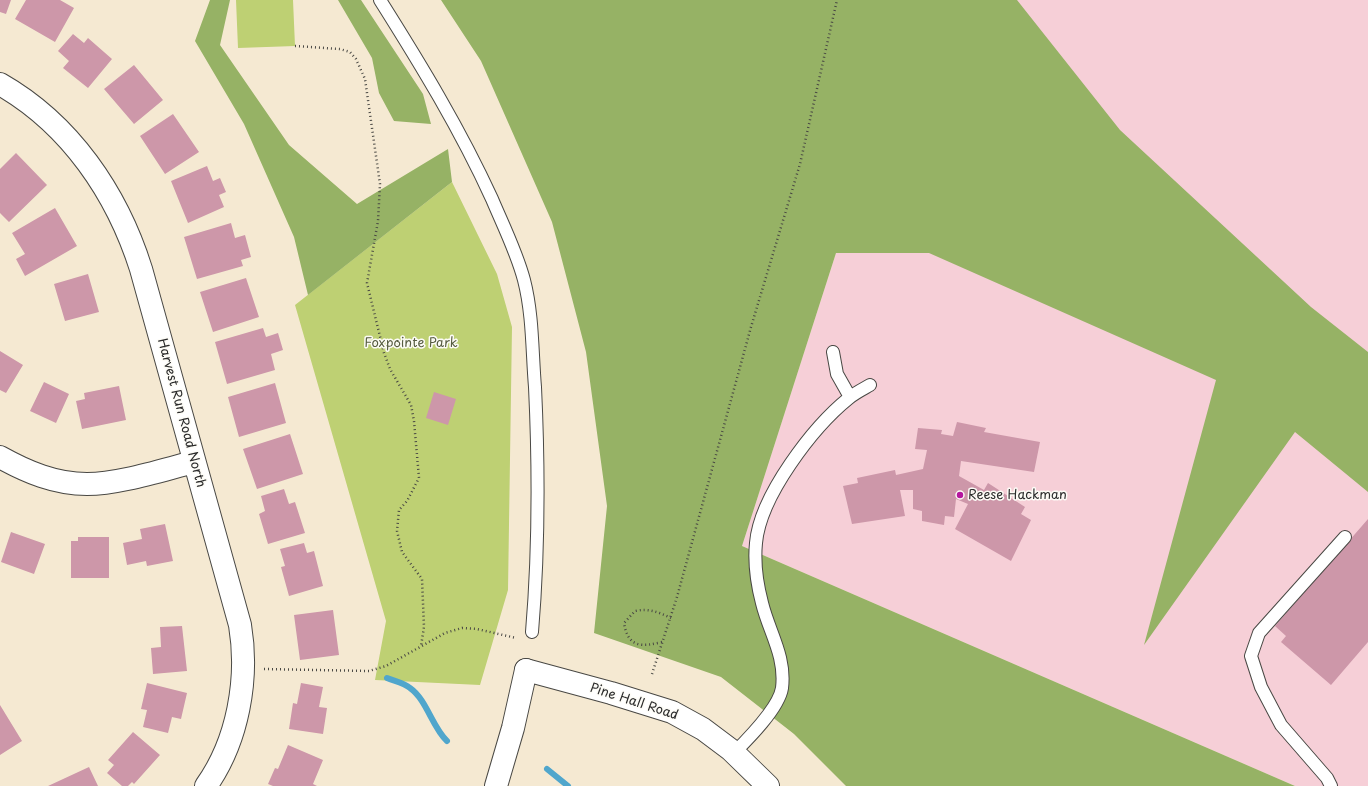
<!DOCTYPE html>
<html>
<head>
<meta charset="utf-8">
<style>
  body { margin:0 }
  canvas { display:block; background:#f5e9d2 }
</style>
</head>
<body>
<canvas width="1368" height="786"></canvas>
<script>
const ctx = document.querySelector('canvas').getContext('2d');
ctx.lineJoin = 'round';
function paint(path, color) { ctx.fillStyle = color; ctx.fill(path, 'evenodd'); }
function strokePath(path, color, width, dash) { ctx.strokeStyle = color; ctx.lineWidth = width; ctx.lineCap = dash ? 'butt' : 'round'; ctx.setLineDash(dash || []); ctx.stroke(path); }
function label(font, color, halo, rows, align = 'center') {
  ctx.font = font + ' "Playpen Sans",sans-serif'; ctx.lineWidth = 3; ctx.setLineDash([]); ctx.textBaseline = 'middle'; ctx.strokeStyle = halo; ctx.fillStyle = color; for (const [text, x, y, turn = 0] of rows) {
    ctx.save(); ctx.translate(x, y); ctx.rotate((+turn || 0) * Math.PI / 180); ctx.textAlign = isNaN(turn) ? turn : align; if (halo) ctx.strokeText(text, 0, 0); ctx.fillText(text, 0, 0); ctx.restore();
  }
}
const built = new Path2D(`
  M 901,0 L 1368,0 L 1368,786 L 1295,786 L 742,546 L 836,253 Z`);
const green = new Path2D(`
  M 236,0 L 293,0 L 295,46 L 238,48 Z
  M 452,182 L 497,274 L 512,327 L 508,590 L 480,685 L 375,680 L 386,621 L 295,305 Z`);
const forest = new Path2D(`
  M 210,0 L 230,0 L 220,45 L 289,145 L 357,204 L 448,149 L 452,182 L 308,295 L 294,237 L 244,124 L 195,41 Z
  M 338,0 L 361,0 L 423,94 L 431,124 L 394,121 L 379,93 L 372,58 Z
  M 441,0 L 1017,0 L 1120,130 L 1311,307 L 1368,352 L 1368,492 L 1295,432 L 1144,645 L 1216,380 L 929,253 L 836,253 L 742,546 L 1295,786 L 846,786 L 794,734 L 721,677 L 594,633 L 607,506 L 586,352 L 552,222 L 481,61 Z`);
const stream = new Path2D(`
  M 387,678 C 394,681 404,683 410,688 C 427,700 432,727 447,741
  M 547,769 L 568,786`);
const building = new Path2D(`
  M 0,0 L 11,0 L 6,14 L 0,12 Z
  M 26,0 L 60,0 L 74,8 L 55,42 L 15,19 Z
  M 73,34 L 84,43 L 88,38 L 112,59 L 88,88 L 63,68 L 69,61 L 58,51 Z
  M 134,65 L 163,100 L 134,124 L 104,89 Z
  M 173,114 L 199,152 L 165,174 L 140,136 Z
  M 16,153 L 47,185 L 9,222 L 0,213 L 0,169 Z
  M 207,166 L 213,181 L 220,178 L 226,192 L 219,195 L 224,207 L 188,223 L 171,181 Z
  M 55,208 L 77,246 L 25,276 L 16,259 L 25,254 L 12,233 Z
  M 231,223 L 235,238 L 245,235 L 251,257 L 241,260 L 243,266 L 197,279 L 184,237 Z
  M 88,274 L 99,312 L 65,321 L 54,284 Z
  M 246,278 L 259,317 L 213,332 L 200,292 Z
  M 263,328 L 266,337 L 278,333 L 283,350 L 271,354 L 275,370 L 227,384 L 215,342 Z
  M 0,351 L 23,365 L 6,393 L 0,390 Z
  M 44,382 L 69,394 L 56,423 L 30,411 Z
  M 275,383 L 286,423 L 239,437 L 228,397 Z
  M 119,386 L 126,420 L 82,429 L 76,401 L 85,399 L 84,393 Z
  M 434,392 L 456,399 L 448,425 L 426,418 Z
  M 957,422 L 986,428 L 984,432 L 1040,442 L 1034,472 L 961,461 L 959,476 L 984,490 L 988,483 L 1025,507 L 1021,514 L 1031,520 L 1011,561 L 955,529 L 968,504 L 956,499 L 954,517 L 945,516 L 944,525 L 922,521 L 922,511 L 913,509 L 913,490 L 900,490 L 905,516 L 852,524 L 843,486 L 858,483 L 857,478 L 895,470 L 896,475 L 923,469 L 927,450 L 915,449 L 918,428 L 942,430 L 941,434 L 953,436 Z
  M 290,434 L 303,474 L 257,489 L 243,449 Z
  M 284,489 L 289,504 L 295,502 L 305,533 L 268,544 L 259,514 L 265,511 L 261,496 Z
  M 1368,519 L 1368,642 L 1331,685 L 1281,642 L 1286,636 L 1275,626 Z
  M 165,524 L 173,561 L 147,566 L 146,561 L 127,565 L 123,543 L 142,539 L 140,529 Z
  M 11,532 L 45,544 L 34,574 L 1,562 Z
  M 78,537 L 109,537 L 109,578 L 71,578 L 71,541 L 78,541 Z
  M 304,543 L 307,553 L 314,551 L 323,586 L 289,596 L 281,567 L 285,566 L 280,549 Z
  M 333,610 L 339,655 L 300,660 L 294,615 Z
  M 182,626 L 187,671 L 153,674 L 151,648 L 161,647 L 160,627 Z
  M 147,683 L 187,693 L 181,719 L 172,717 L 168,733 L 143,727 L 147,710 L 141,709 Z
  M 301,683 L 323,687 L 319,707 L 327,708 L 323,734 L 289,729 L 293,703 L 297,704 Z
  M 0,705 L 22,741 L 0,755 Z
  M 133,732 L 160,755 L 134,784 L 132,782 L 128,786 L 122,786 L 107,773 L 114,765 L 108,760 Z
  M 288,745 L 323,760 L 313,784 L 317,786 L 273,786 L 268,784 L 275,768 L 278,769 Z
  M 89,767 L 98,786 L 48,786 Z`);
const path = new Path2D(`
  M 295,46 L 340,49 L 350,52 L 356,59 L 365,79 L 380,184 L 378,221 L 367,283 L 384,353 L 390,369 L 411,405 L 414,421 L 419,478 L 407,501 L 399,510 L 397,531 L 402,552 L 422,579 L 424,627 L 421,646
  M 662,642 C 642,647 628,648 624,623 L 635,611 C 649,608 658,612 671,618
  M 264,669 L 369,671 L 386,666 L 445,633 L 462,628 L 477,629 L 516,638
  M 652,674 L 677,597 L 751,327 L 800,164 L 837,0`);
const service = new Path2D(`
  M 380,0 C 421,65 460,129 492,199 C 503,225 517,253 524,280 C 533,315 532,352 535,387 C 539,471 539,549 532,632
  M 833,352 L 837,374 L 850,397
  M 734,753 C 748,739 779,708 782,688 C 786,656 769,632 762,603 C 757,584 754,563 756,543 C 760,496 813,427 849,398 C 855,393 863,389 870,385
  M 1331,786 L 1327,778 L 1281,725 L 1261,687 L 1251,656 L 1259,633 L 1345,537`);
const minor = new Path2D(`
  M 0,84 C 70,124 117,193 141,269 L 240,625 C 249,679 238,741 206,786
  M 0,457 C 27,472 55,484 87,484 C 119,484 162,470 194,462
  M 496,786 L 513,728 L 526,670`);
const tertiary = new Path2D(`
  M 526,670 L 611,693 L 672,712 L 703,729 L 731,750 L 768,786`);
const markers = [
  [960,495,4,"#b5179e"]
];
const parkNames = [
  ["Foxpointe Park",411,343]
];
const streetNames = [
  ["Harvest Run Road North",181,413,75],
  ["Pine Hall Road",634,702,18]
];
const poiNames = [
  ["Reese Hackman",968,495]
];
paint(built, '#f6cfd7');
paint(green, '#bed073');
paint(forest, '#96b265');
strokePath(stream, '#50a6cc', 6);
paint(building, '#cd97a9');
strokePath(service, '#494844', 14);
strokePath(minor, '#494844', 24);
strokePath(tertiary, '#494844', 24);
strokePath(path, '#494844', 2.5, [1, 3]);
strokePath(service, '#fff', 12);
strokePath(minor, '#fff', 22);
strokePath(tertiary, '#fff', 22);
for (const [x, y, r, color] of markers) { const dot = new Path2D(); dot.arc(x, y, r, 0, 2 * Math.PI); ctx.fillStyle = color; ctx.fill(dot); strokePath(dot, '#fdfcf7', 1.5); }
label('13px', '#575d41', '#fdfcf7', parkNames);
label('13px', '#2b2b2b', '#fdfcf7', streetNames);
label('13px', '#2b2b2b', '#fdfcf7', poiNames, 'left');
</script>
</body>
</html>
